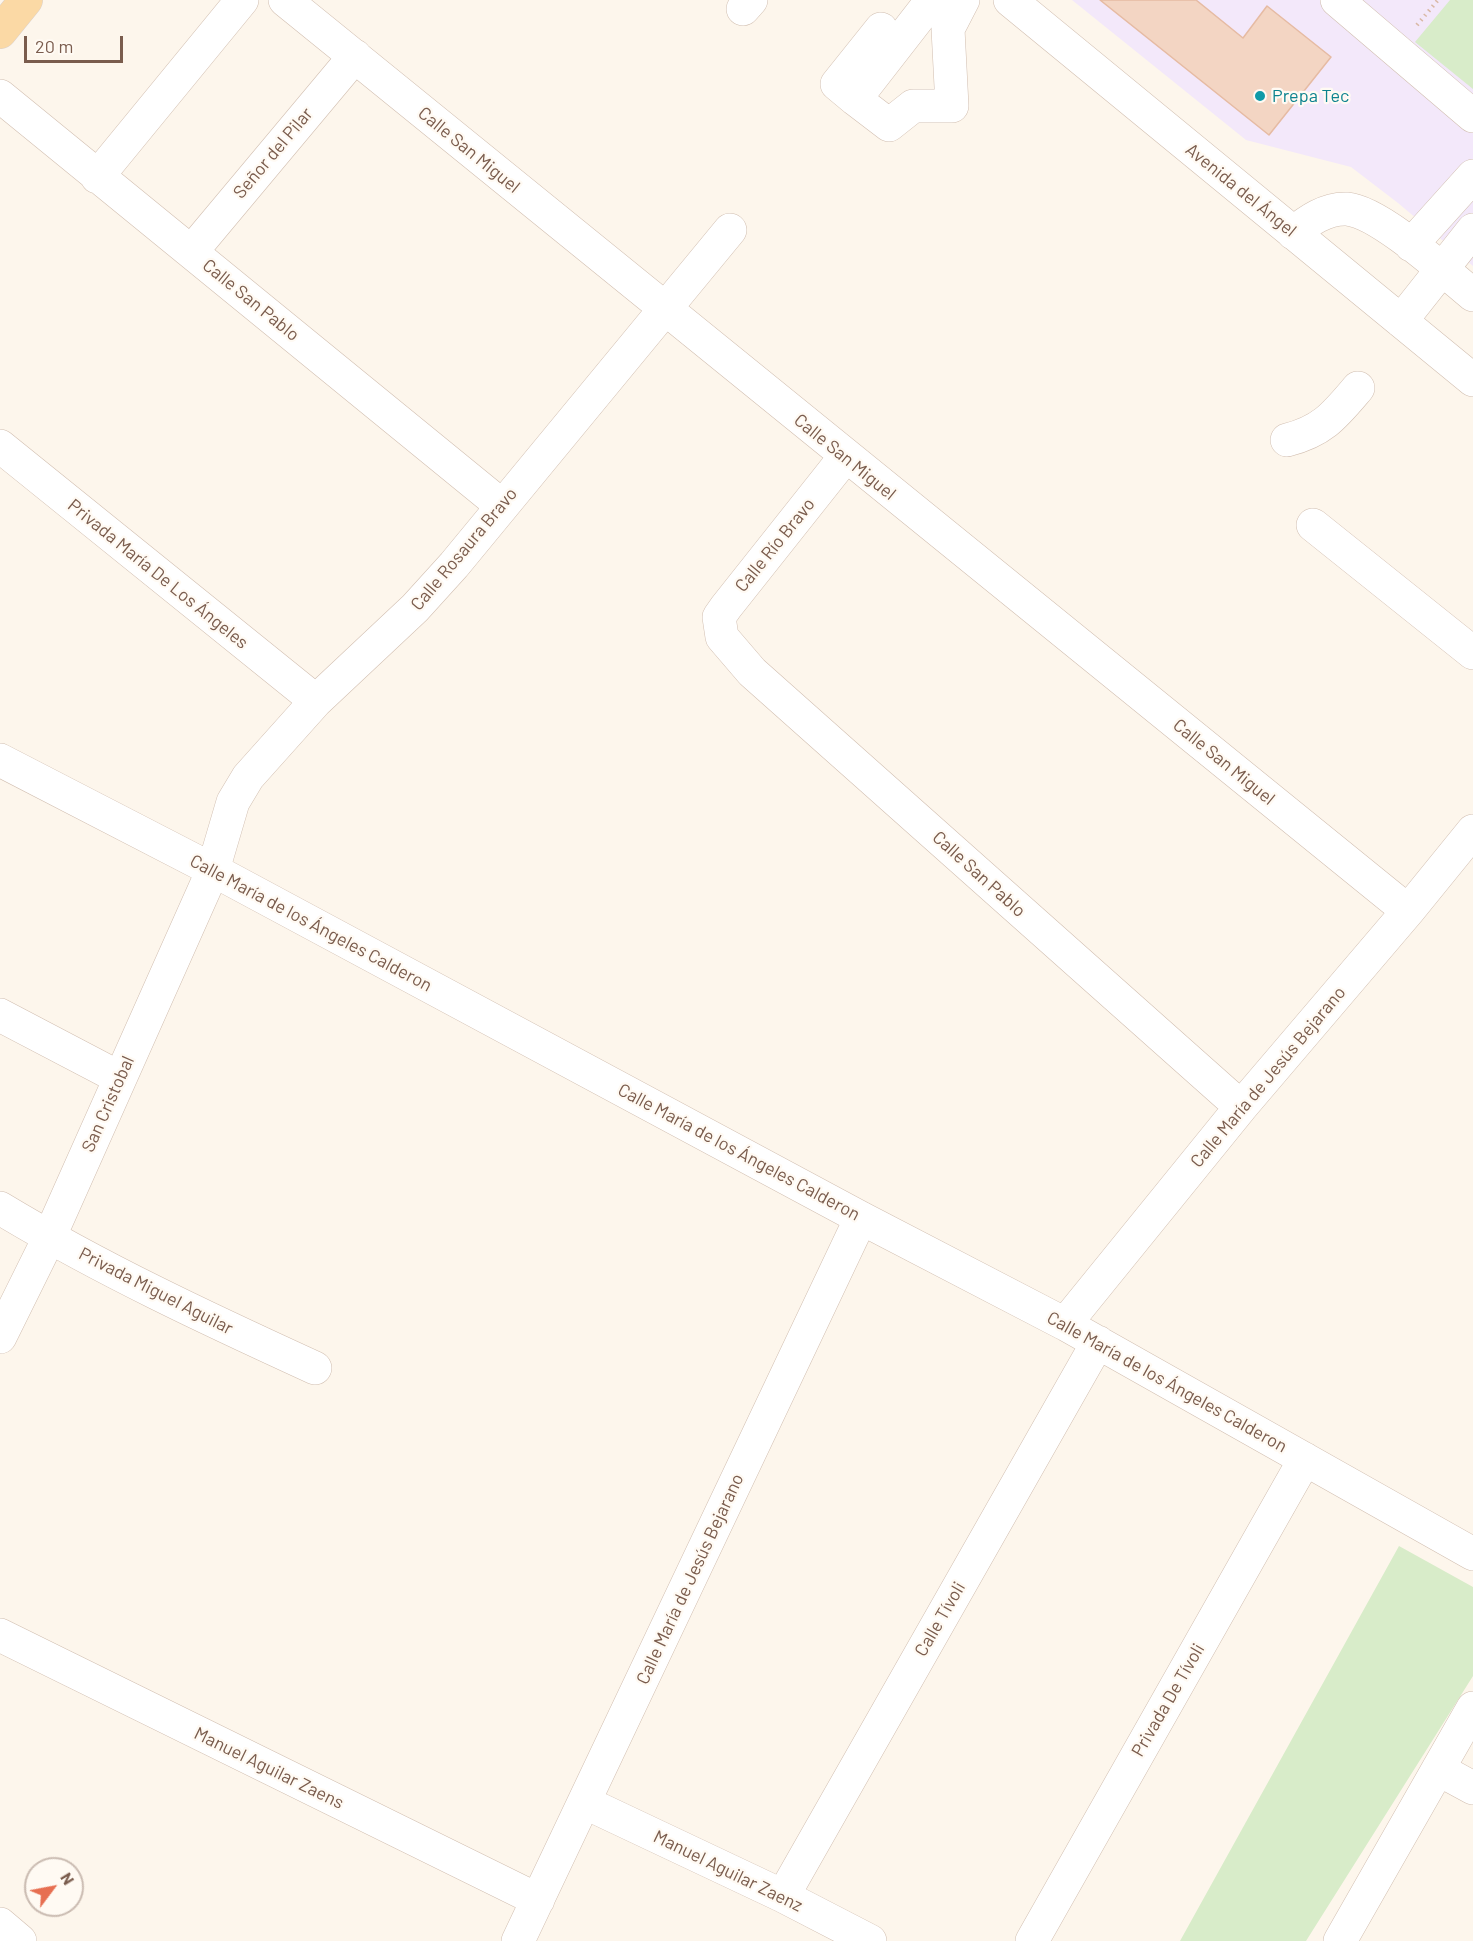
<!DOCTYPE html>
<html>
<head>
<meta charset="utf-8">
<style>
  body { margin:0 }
  #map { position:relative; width:1473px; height:1941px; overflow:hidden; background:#fdf6ec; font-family:Barlow,sans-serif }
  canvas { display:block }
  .north { position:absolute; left:24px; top:1857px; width:60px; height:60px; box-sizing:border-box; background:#fffaf3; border:2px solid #cabbb1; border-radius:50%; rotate:58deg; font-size:16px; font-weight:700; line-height:24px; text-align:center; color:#7a5c4d }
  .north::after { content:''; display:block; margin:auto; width:21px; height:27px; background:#e76f51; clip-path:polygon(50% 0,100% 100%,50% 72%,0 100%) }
  .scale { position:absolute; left:24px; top:36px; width:99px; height:27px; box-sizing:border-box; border:3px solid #7a5c4d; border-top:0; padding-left:8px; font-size:18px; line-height:21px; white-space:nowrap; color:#7a5c4d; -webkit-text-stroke:4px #fffaf3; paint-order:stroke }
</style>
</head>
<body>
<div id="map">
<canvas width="1473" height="1941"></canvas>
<div class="north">N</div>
<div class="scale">20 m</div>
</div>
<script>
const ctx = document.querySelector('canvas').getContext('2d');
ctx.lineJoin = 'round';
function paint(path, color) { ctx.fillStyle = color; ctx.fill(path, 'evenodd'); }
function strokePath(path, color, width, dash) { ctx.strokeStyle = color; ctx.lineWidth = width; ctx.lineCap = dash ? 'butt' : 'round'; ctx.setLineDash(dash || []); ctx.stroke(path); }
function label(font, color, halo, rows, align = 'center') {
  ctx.font = font + ' Barlow,sans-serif'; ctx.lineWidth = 4.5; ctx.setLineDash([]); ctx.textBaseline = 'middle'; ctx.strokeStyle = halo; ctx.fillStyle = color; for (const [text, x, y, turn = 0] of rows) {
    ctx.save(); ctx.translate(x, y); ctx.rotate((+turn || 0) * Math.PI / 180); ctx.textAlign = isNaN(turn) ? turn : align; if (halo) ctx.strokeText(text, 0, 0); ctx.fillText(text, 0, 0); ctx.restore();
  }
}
const education = new Path2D(`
  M 1072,0 L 1473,0 L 1473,266 L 1398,203 L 1351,167 L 1246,140 Z`);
const green = new Path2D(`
  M 1450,0 L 1473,0 L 1473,89 L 1415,42 Z
  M 1399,1546 L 1473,1587 L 1473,1676 L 1306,1941 L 1180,1941 Z`);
const building = new Path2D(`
  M 1100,0 L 1196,0 L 1243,38 L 1267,6 L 1331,57 L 1269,135 Z`);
const path = new Path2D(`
  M 1417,25 L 1438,0`);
const minor = new Path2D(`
  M 285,0 L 1408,911
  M 932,0 L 855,99 L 889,125 L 913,106 L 952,106 L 948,29 L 963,0
  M 1010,0 L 1473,380
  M 1337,0 L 1473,116
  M 743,9 L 751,0
  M 0,96 L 501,505
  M 855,99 L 837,84 L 881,29
  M 97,177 L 242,0
  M 1293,233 C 1308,221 1326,208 1347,209 C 1380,212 1446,273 1473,295
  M 1411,245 L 1473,176
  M 192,251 L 355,56
  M 1401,321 L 1473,230
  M 1287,440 C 1323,431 1335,415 1358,388
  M 0,446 L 316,701
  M 845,457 L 726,607 L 719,617 L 722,637 L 752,672 L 1241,1107
  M 1313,525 L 1473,653
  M 0,760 L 213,870 L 861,1218 L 1065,1324 L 1473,1554
  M 0,1015 L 120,1078
  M 0,1208 C 101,1269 208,1319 315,1368
  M 1065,1324 L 1241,1107 L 1408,911 L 1473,831
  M 0,1337 L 49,1238 L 213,870 L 233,802 L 248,777 L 316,701 L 415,608 L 454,565 L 730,230
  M 0,1635 L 538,1900
  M 1438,1769 L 1473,1788
  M 584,1802 L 783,1896 L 870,1941
  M 783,1896 L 1098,1342
  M 0,1924 L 20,1941
  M 518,1941 L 861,1218
  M 1032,1941 L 1305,1459
  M 1340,1941 L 1473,1708`);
const major = new Path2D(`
  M 0,32 L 26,0`);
const markers = [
  [1260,96,6,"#0f9aa8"]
];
const cultureNames = [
  ["Prepa Tec",1272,96]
];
const streetNames = [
  ["Calle San Miguel",469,150,39],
  ["Señor del Pilar",273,153,-50],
  ["Avenida del Ángel",1241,190,39],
  ["Calle San Pablo",251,300,39],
  ["Calle San Miguel",845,457,39],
  ["Calle Río Bravo",775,545,-51],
  ["Calle Rosaura Bravo",464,549,-50],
  ["Privada María De Los Ángeles",158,574,39],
  ["Calle San Miguel",1224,762,39],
  ["Calle San Pablo",979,874,42],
  ["Calle María de los Ángeles Calderon",311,923,28],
  ["Calle María de Jesús Bejarano",1268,1077,-50],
  ["San Cristobal",108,1104,-66],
  ["Calle María de los Ángeles Calderon",739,1152,28],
  ["Privada Miguel Aguilar",156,1291,27],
  ["Calle María de los Ángeles Calderon",1167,1382,29],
  ["Calle María de Jesús Bejarano",690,1579,-65],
  ["Calle Tívoli",940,1619,-60],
  ["Privada De Tívoli",1168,1700,-60],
  ["Manuel Aguilar Zaens",269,1768,26],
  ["Manuel Aguilar Zaenz",728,1871,26]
];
paint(education, '#f3e8fa');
paint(green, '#d8ecc9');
paint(building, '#f3d5c3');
strokePath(building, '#e6bba3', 1.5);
strokePath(minor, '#d1beb0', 34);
strokePath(major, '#dad1cd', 34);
strokePath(path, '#d9b8a5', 4, [1.5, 4.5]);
strokePath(minor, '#fff', 33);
strokePath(major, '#fbd9a5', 33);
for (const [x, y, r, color] of markers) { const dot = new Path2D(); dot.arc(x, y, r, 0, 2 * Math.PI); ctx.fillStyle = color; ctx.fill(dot); strokePath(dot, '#fffaf3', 2); }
label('18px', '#0d838f', '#fffaf3', cultureNames, 'left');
label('18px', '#7a5c4d', '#fffaf3', streetNames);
</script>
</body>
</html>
